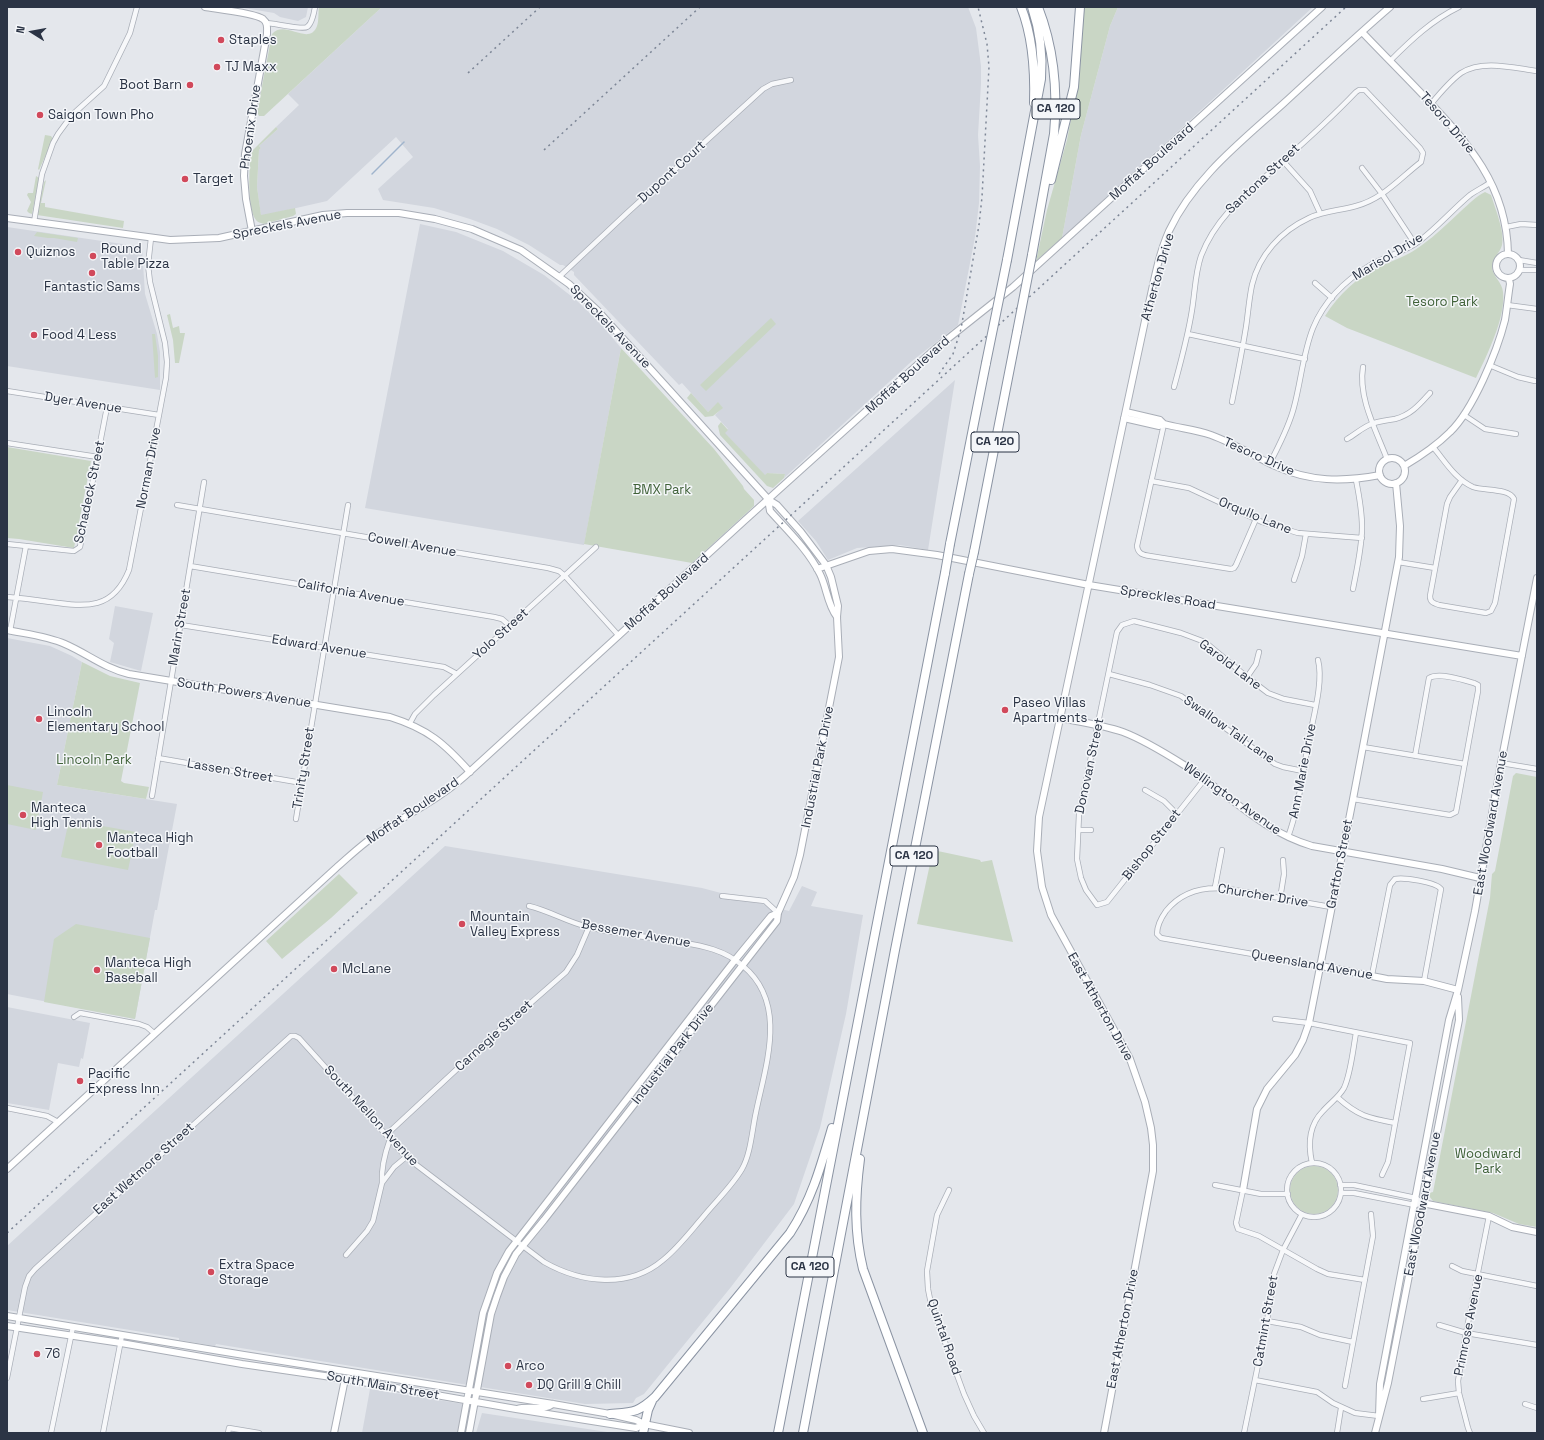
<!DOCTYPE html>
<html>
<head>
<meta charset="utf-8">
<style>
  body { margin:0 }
  #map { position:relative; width:1544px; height:1440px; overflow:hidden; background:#e4e7ec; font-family:"Space Grotesk",sans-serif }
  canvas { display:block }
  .frame { position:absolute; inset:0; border:8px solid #2b3445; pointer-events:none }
  .north { position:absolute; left:12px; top:12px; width:40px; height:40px; -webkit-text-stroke:3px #f4f6f9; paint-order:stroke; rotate:281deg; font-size:11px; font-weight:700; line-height:16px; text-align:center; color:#2b3445 }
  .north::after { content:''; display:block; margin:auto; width:14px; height:18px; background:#2b3445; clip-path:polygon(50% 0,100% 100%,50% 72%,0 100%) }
</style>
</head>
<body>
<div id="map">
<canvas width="1544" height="1440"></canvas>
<div class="frame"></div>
<div class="north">N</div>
</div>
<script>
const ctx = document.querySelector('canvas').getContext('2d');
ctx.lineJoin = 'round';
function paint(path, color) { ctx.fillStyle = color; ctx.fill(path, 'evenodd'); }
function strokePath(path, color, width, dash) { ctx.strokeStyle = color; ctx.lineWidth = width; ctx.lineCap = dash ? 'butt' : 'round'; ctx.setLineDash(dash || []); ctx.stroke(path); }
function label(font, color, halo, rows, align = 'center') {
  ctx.font = font + ' "Space Grotesk",sans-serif'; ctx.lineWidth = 3; ctx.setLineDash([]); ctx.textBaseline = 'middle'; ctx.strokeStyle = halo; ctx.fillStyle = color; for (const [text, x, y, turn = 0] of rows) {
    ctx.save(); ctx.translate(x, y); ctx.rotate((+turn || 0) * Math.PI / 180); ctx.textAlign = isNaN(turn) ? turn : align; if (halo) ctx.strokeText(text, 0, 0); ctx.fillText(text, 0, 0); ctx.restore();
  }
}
const built = new Path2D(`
  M 238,7 L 308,7 L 306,17 L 298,21 L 280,17 L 274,13 Z
  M 382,7 L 968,7 L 976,28 L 981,66 L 981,84 L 978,135 L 980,166 L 979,203 L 975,237 L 958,325 L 912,361 L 784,478 L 785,474 L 767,473 L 765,476 L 724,433 L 728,429 L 715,415 L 722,408 L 718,403 L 708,412 L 682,383 L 679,385 L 574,275 L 574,272 L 563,265 L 560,265 L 529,245 L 497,229 L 470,219 L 434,208 L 383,200 L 378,189 L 413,157 L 396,137 L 327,201 L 261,216 L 257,187 L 259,150 L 261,148 L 259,146 L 278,129 L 276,127 L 299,105 L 288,94 Z
  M 1118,7 L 1313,7 L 1062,238 L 1081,135 L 1110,26 Z
  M 420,224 L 456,232 L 503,251 L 544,275 L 575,299 L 599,322 L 621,348 L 584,545 L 365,508 Z
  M 7,227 L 136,246 L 142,248 L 145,294 L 157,334 L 160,352 L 160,390 L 7,366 Z
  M 955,380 L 928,550 L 900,545 L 857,548 L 828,560 L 816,541 L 798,521 Z
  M 115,606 L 153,613 L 141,671 L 110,662 L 114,643 L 109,639 Z
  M 7,638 L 50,646 L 72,656 L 82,662 L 57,785 L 177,804 L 157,910 L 155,910 L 135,1019 L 7,994 Z
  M 445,846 L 702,888 L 789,911 L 802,886 L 817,892 L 811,906 L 863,915 L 846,1014 L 820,1128 L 794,1204 L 731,1287 L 644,1394 L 636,1398 L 633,1403 L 585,1404 L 216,1344 L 215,1346 L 179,1340 L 179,1338 L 7,1310 L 7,1246 Z
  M 7,1007 L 90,1023 L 83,1059 L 81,1058 L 79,1067 L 58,1063 L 49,1110 L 7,1103 Z
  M 370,1389 L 463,1404 L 458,1433 L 362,1433 Z
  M 482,1413 L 614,1433 L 476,1433 Z`);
const green = new Path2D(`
  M 319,7 L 382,7 L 264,116 L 259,116 L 257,112 L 272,34 C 285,19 309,47 317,26 C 319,21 318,13 319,7 Z
  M 1084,7 L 1118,7 L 1110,26 L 1081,135 L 1062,238 L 1036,261 L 1047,210 L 1067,140 L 1074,104 L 1080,69 Z
  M 276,127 L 278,129 L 259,146 L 261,148 L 259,150 L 257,187 L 261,215 L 295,208 L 296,214 L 293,216 L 264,224 C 262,223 258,223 256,220 C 247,209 249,167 251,152 Z
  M 45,135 L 51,136 L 53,139 L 39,170 L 38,169 Z
  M 36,176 L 39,178 L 32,214 L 29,213 L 27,211 L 31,202 L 27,195 L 28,193 L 33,193 Z
  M 46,180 L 41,203 L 45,203 L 45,207 L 124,221 L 123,228 L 37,215 L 44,182 Z
  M 1485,192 L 1491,195 C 1495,208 1505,232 1502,245 C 1500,253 1492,259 1492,267 C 1493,277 1502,282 1503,292 C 1506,317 1487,355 1476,378 L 1347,328 L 1325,316 C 1339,294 1357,277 1381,266 C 1395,260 1409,255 1422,245 C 1436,235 1448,223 1461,211 C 1469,204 1476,196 1485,192 Z
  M 37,232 L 78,238 L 77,242 L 54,238 L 48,238 L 34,236 Z
  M 170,314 L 173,328 L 179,326 L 180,333 L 185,333 L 179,363 L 175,363 L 173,340 L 167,315 Z
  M 771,318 L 776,324 L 706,391 L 700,385 Z
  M 152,334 L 155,334 L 158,356 L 158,377 L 155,378 Z
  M 621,348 L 714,449 L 743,486 L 744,489 L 754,500 L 754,506 L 692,563 L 584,544 Z
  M 691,393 L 708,412 L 718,402 L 723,408 L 713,416 L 705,417 L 687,398 Z
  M 721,422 L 728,430 L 725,433 L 765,475 L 767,473 L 785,474 L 784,478 L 773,488 L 767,486 L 720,435 L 718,426 Z
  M 7,447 L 91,461 L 74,548 L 19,539 L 7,538 Z
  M 82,662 L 110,676 L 140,683 L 121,781 L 124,783 L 149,787 L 146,799 L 57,785 Z
  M 1516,773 L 1537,777 L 1537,1227 L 1519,1224 L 1493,1213 L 1433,1201 L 1429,1196 L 1429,1193 L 1433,1192 L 1490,898 L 1492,874 L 1495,871 L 1513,776 Z
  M 7,785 L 43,792 L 36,830 L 7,824 Z
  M 69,820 L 136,832 L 128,870 L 61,857 Z
  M 933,850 L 980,860 L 981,862 L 992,860 L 1013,942 L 917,924 Z
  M 339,874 L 358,893 L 331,918 L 282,959 L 266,941 Z
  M 76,924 L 150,938 L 135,1019 L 44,1002 L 54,939 Z
  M1290 1190a24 24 0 1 1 48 0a24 24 0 1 1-48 0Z`);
const stream = new Path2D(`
  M 372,174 L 404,142`);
const street = new Path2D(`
  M 266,23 C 273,23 303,30 307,27 C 312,24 314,13 315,7
  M 1390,61 C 1411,40 1432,20 1459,7
  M 1431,104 C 1440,93 1450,81 1461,73 C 1482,59 1514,68 1537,71
  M 1283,161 L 1310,191 L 1320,213
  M 1362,168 L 1382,194 L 1415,244
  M 34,222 L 42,174 L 53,143 L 58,134 L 72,115 L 104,86 L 130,33 L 137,7
  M 1506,227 L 1521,224 L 1537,225
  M 1519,260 L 1537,263
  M 1520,270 L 1537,270
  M 560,276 L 627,213 L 763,89 L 772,84 L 791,80
  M 1315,283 L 1332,298
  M 1507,305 L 1537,309
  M 1188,334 L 1305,359
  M 1489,365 L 1518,377 L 1535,381
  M 1363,367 C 1358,398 1376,430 1387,459
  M 1174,387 C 1181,361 1188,336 1192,310 C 1195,292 1195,274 1201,256 C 1217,214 1251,190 1283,161 C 1308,139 1333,116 1356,92 L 1359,90 L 1365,90 L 1420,148 L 1423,153 L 1421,162 C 1400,178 1383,199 1356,206 C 1339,211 1326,210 1309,218 C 1281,231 1259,255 1252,285 C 1249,299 1248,314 1246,327 C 1242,352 1237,377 1232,402
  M 7,391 L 159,415
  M 1464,415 L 1485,429 L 1516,434
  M 1164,424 L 1137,546 C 1138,554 1143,555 1150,556 L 1231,569 L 1234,568 L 1236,565 L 1256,519
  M 1347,439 C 1356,434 1364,426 1374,423 C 1381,421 1388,420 1395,419 C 1411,415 1420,404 1430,393
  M 7,443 L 98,457
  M 1433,447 C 1445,461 1455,479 1473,487 C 1484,491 1509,488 1514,499 L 1495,603 L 1491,611 L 1486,613 L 1439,605 C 1433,603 1430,602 1430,596 L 1447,504 L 1450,497 L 1462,480
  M 1270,463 C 1279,445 1289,427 1294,407 C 1301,381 1303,353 1313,328 C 1324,301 1347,279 1372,264 C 1387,256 1404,252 1418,242 C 1437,228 1452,210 1470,195 C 1477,190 1484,187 1491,182
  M 1151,481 L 1189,488 L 1262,522 L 1298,533 L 1362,538
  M 177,505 L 548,568 L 559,571 L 565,576 L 619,636
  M 7,544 L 74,551 L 80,547 L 107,407
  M 1398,562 L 1435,568
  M 190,566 L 494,617 L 502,619 L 510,626
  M 1294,580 L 1302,556 L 1306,534
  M 1353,589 C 1357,568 1362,547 1362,527 C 1362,511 1359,495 1356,480
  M 7,597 C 21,598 36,600 50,602 C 87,607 113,610 129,570 L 159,415 L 166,378 L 167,362 L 165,343 L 150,282 L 148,265 L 151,238
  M 181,625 L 444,667 L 457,674
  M 10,631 L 26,546
  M 1109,674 L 1150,685 L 1181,696 L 1275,764 L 1283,767 L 1303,771
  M 1247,677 L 1256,664 L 1259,652
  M 410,723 L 415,714 L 434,695 L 596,547
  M 1363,747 L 1465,764
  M 158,758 L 302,783
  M 1501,763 L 1537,769
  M 1204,780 L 1107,902 L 1097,905 L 1086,890 L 1081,878 L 1077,859 L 1079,814 L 1117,632 L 1122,625 L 1134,621 L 1181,633 L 1205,642 L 1247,677 L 1268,693 L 1284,699 L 1315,705
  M 1145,790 L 1164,801 L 1177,814
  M 152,796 L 204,482
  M 1353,799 L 1450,815 L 1456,812 L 1478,691 L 1478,685 L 1474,683 C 1464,680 1439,672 1429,678 L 1415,756
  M 296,819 L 348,505
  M 1079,830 L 1091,830
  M 1288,837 C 1299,807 1302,776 1308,745 C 1312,721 1324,683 1318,660
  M 1215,887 L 1222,850
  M 722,896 L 765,901 L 778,913
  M 1280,899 L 1284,874 L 1283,860
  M 1321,966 L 1161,938 L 1157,934 C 1157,926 1161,918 1166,911 C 1182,891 1204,886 1229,889 L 1331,907
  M 1372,975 L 1390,885 L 1395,879 C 1403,877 1436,882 1441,889 L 1424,981
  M 74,1017 L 80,1013 L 139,1024 L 147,1027 L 155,1034
  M 1275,1019 L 1309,1023 L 1410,1043 L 1388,1162 L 1382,1175
  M 1337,1097 C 1358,1116 1368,1118 1395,1123
  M 7,1108 L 47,1116 L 58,1122
  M 386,1135 L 485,1043 L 566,972 L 577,955 L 589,927
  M 1312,1163 C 1308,1145 1309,1125 1323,1111 C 1330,1103 1339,1097 1344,1088 C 1351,1073 1353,1049 1356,1033
  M1287 1190a27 27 0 1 1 54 0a27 27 0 1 1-54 0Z
  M 382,1183 C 381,1168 385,1153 390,1139
  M 1215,1185 L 1261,1194 L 1288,1194
  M 1340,1185 L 1354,1185 L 1416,1198 L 1422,1203
  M 949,1190 L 937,1215 L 927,1271 L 928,1289 L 931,1304 L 964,1394 L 974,1416 L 984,1433
  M 1243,1190 L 1236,1223 L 1238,1229 L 1259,1236 L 1317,1269 L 1328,1274 L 1365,1280
  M 1341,1193 L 1354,1193 L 1415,1205 L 1422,1203
  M 346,1255 L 367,1231 L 373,1221 L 382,1183 L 394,1167 L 406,1157
  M 1452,1266 L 1462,1271 L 1537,1286
  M 1267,1321 L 1301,1327 L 1320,1335 L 1353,1342
  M 1439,1325 L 1466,1333 L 1537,1345
  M 7,1378 L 25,1287 L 29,1276 L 35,1269 L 291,1036 L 295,1036 L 299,1038 L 406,1157 L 544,1262 C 581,1283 629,1289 663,1260 C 678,1248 690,1232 703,1217 C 716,1201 732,1186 742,1169 C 751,1153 752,1130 756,1112 C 766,1064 788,1003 743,966 C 725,950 703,946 680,942 C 649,937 618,934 588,927 C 567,922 550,911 529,906
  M 1255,1380 L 1317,1392 L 1333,1403 L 1355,1413 L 1379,1416
  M 1345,1386 L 1373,1236 L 1371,1214
  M 1423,1399 L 1459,1393
  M 1525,1404 L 1537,1408
  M 51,1433 L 73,1327
  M 103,1433 L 122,1335
  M 228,1433 L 229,1428 L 259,1433
  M 1244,1433 L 1267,1321 L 1274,1274 L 1283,1250 L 1302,1214
  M 1337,1433 L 1341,1408
  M 1470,1433 L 1468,1428 L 1459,1393 L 1458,1381 L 1466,1333 L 1489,1216`);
const secondary = new Path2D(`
  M 205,7 C 217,9 255,13 263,19 C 268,23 267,28 267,34 L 245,154 L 244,176 L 246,199 L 252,231
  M 1362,32 C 1382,53 1403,74 1423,95 C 1468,143 1507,185 1508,254
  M 7,218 L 170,240 L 219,238 L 323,215 L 347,213 L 399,213 L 435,219 L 472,229 L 521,250 L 569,284 L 598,311 L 769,500 L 777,505 L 801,532 L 826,565 L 831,577 L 838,606 L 837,617 L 839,657 L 800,855 L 794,877 L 778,913 L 777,921 L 544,1220 L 516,1254 L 504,1277 L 497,1296 L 491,1314 L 469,1433
  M1496 266a12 12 0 1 1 24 0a12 12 0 1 1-24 0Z
  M 1126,412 L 1160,420 L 1164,424
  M 1124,418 L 1159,426 L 1164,424 C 1179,428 1196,430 1211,435 C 1233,443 1254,456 1275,466 C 1310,482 1343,482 1380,475
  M1379 471a13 13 0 1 1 26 0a13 13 0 1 1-26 0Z
  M 1404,466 C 1421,456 1436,446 1450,432 C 1473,410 1497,352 1505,320 C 1507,308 1508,296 1510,284 L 1509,279
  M 769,500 L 769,505 L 770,511 C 788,531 808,550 820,574 C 827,588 827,604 837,617
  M 817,569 L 869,551 L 892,549 L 937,555 L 1089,585 L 1522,656
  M 7,630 C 26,634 47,636 65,644 C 88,654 104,668 129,674 L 390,717 C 428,729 444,743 470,772
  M 1060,718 C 1081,722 1103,725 1123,732 C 1144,740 1165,753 1184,765 C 1228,793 1261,831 1312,846 L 1442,869 L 1480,878
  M 1321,966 L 1387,979 L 1424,981 L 1458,990
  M 7,1169 L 336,868 C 351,855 365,841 382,831 C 410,813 439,799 465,776 L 744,521 L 935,349 L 1013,287 L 1322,7
  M 1243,1190 L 1257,1109 L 1267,1089 L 1295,1055 L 1303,1040 L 1309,1023 L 1353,799 L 1399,557 L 1400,526 L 1396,483
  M 1422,1203 L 1489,1216 L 1512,1227 L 1537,1232
  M 7,1316 L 244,1355 L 553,1404 L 610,1414 L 636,1420 L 644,1424 L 689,1433
  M 7,1326 L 121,1343 L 242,1364 L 345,1379 L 516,1409 L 636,1428 L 644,1424
  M 517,1409 C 530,1405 543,1412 553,1404
  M 1379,1416 L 1380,1384 L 1449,1020 L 1458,990 L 1475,911 L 1501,763 L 1537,578
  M 334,1433 L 345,1379 L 348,1378
  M 461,1433 L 483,1313 L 497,1273 L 509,1251 L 735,960 L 771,916 L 778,913
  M 1104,1433 L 1153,1171 L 1153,1145 L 1151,1128 L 1145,1102 L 1130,1059 L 1051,915 L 1042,887 L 1037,851 L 1039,817 L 1146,316 C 1153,288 1157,258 1169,231 C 1194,178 1242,141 1284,103 C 1319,71 1354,38 1390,7
  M 1375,1433 L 1388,1383 L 1459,1020 L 1458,997`);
const highway = new Path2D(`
  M 1021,7 C 1033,37 1035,71 1034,103
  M 1051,180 L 1074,87 L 1080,7
  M 1032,255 L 1054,134 C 1058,90 1054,48 1038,7
  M 1007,260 L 1041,79 C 1043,54 1040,31 1032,7
  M 950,544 L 986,363
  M 974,552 L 1017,332
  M 860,1159 C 855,1197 854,1232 863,1269 L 923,1433
  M 610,1414 C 632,1412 638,1413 655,1397 L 790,1233 C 812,1199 821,1166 832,1128
  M 643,1433 L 648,1410 L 652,1401
  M 778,1433 L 945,573
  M 803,1433 L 895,950 L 969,574`);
const rail = new Path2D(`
  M 468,73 L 540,7
  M 544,150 L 700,7
  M 939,374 L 953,354 L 961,329 L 979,225 L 982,197 L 989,67 L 987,44 L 978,7
  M 7,1233 L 1346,7`);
const highwayBridge = new Path2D(`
  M 1017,332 L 1032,255
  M 986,363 L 1007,260
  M 945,573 L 950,544
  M 969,574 L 974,552`);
const markers = [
  [221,40,4,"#d1495b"],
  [217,67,4,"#d1495b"],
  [190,85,4,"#d1495b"],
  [40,115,4,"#d1495b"],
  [185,179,4,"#d1495b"],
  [18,252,4,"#d1495b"],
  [93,256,4,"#d1495b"],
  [92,273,4,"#d1495b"],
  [34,335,4,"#d1495b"],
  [1005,710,4,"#d1495b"],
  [39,719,4,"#d1495b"],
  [23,815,4,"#d1495b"],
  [99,845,4,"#d1495b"],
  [462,924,4,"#d1495b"],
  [334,969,4,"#d1495b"],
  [97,970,4,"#d1495b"],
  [80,1081,4,"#d1495b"],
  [211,1272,4,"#d1495b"],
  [37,1354,4,"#d1495b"],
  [508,1366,4,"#d1495b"],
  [529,1385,4,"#d1495b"]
];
const shields = [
  [1056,109,48],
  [995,442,48],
  [914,856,48],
  [810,1267,48]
];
const shieldNames = [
  ["CA 120",1056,109],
  ["CA 120",995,442],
  ["CA 120",914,856],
  ["CA 120",810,1267]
];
const poiNames = [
  ["Staples",229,40],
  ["TJ Maxx",225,67],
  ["Boot Barn",182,85,"right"],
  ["Saigon Town Pho",48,115],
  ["Target",193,179],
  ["Round",101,249],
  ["Table Pizza",101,264],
  ["Quiznos",26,252],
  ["Fantastic Sams",92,287,"center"],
  ["Food 4 Less",42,335],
  ["Paseo Villas",1013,703],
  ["Apartments",1013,718],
  ["Lincoln",47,712],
  ["Elementary School",47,727],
  ["Manteca",31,808],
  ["High Tennis",31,823],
  ["Manteca High",107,838],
  ["Football",107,853],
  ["Mountain",470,917],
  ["Valley Express",470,932],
  ["Manteca High",105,963],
  ["Baseball",105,978],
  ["McLane",342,969],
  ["Pacific",88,1074],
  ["Express Inn",88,1089],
  ["Extra Space",219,1265],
  ["Storage",219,1280],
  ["76",45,1354],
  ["Arco",516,1366],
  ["DQ Grill & Chill",537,1385]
];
const streetNames = [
  ["Tesoro Drive",1447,123,49],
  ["Phoenix Drive",251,127,-82],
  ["Moffat Boulevard",1152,162,-42],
  ["Dupont Court",672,172,-42],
  ["Santona Street",1263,179,-43],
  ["Spreckels Avenue",287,225,-11],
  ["Marisol Drive",1388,257,-31],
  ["Atherton Drive",1158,277,-74],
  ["Spreckels Avenue",610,327,46],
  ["Moffat Boulevard",908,375,-42],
  ["Dyer Avenue",83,403,9],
  ["Tesoro Drive",1259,457,24],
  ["Norman Drive",149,468,-79],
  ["Schadeck Street",90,492,-78],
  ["Orqullo Lane",1255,516,22],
  ["Cowell Avenue",412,545,10],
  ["Moffat Boulevard",667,592,-42],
  ["California Avenue",351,593,10],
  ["Spreckles Road",1168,598,9],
  ["Marin Street",180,627,-80],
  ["Yolo Street",501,634,-42],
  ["Edward Avenue",319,647,9],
  ["Garold Lane",1230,665,37],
  ["South Powers Avenue",244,693,9],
  ["Swallow Tail Lane",1229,730,35],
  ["Donovan Street",1090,766,-78],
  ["Industrial Park Drive",818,767,-79],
  ["Trinity Street",304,768,-81],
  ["Lassen Street",230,771,10],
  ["Ann Marie Drive",1303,771,-79],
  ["Wellington Avenue",1232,799,35],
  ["Moffat Boulevard",413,811,-34],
  ["East Woodward Avenue",1491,823,-80],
  ["Bishop Street",1152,845,-52],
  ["Grafton Street",1340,864,-79],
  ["Churcher Drive",1263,896,9],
  ["Bessemer Avenue",636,934,10],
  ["Queensland Avenue",1312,965,10],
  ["East Atherton Drive",1100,1007,61],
  ["Carnegie Street",494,1036,-42],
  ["Industrial Park Drive",673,1054,-52],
  ["South Mellon Avenue",371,1116,47],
  ["East Wetmore Street",144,1169,-42],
  ["East Woodward Avenue",1423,1204,-79],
  ["Catmint Street",1266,1321,-80],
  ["Primrose Avenue",1469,1325,-79],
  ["East Atherton Drive",1123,1329,-79],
  ["Quintal Road",944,1337,71],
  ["South Main Street",383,1386,10]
];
const parkNames = [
  ["Tesoro Park",1442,302],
  ["BMX Park",662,490],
  ["Lincoln Park",94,760],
  ["Woodward",1488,1154],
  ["Park",1488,1169]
];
paint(built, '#d2d6de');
paint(green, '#c9d6c5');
strokePath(stream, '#9fb4cc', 1.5);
strokePath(street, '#a9aeb7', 6);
strokePath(secondary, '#a9aeb7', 8);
strokePath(highway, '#8b94a3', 10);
strokePath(street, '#f7f8fa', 4.5);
strokePath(secondary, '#fff', 6);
strokePath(highway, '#fff', 8);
strokePath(rail, '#7d8696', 1.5, [2, 4]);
strokePath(highwayBridge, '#8b94a3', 10, []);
strokePath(highwayBridge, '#fff', 8);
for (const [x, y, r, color] of markers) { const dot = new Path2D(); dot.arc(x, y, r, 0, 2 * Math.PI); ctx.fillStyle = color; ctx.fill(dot); strokePath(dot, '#f4f6f9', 1.5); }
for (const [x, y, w] of shields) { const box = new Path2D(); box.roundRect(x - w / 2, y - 10, w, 20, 3); ctx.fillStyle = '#f4f6f9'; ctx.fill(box); strokePath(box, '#2b3445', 1); }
label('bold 12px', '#2b3445', null, shieldNames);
label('13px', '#2b3445', '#f4f6f9', poiNames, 'left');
label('13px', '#2b3445', '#f4f6f9', streetNames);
label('13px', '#3f6138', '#f4f6f9', parkNames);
</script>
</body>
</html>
